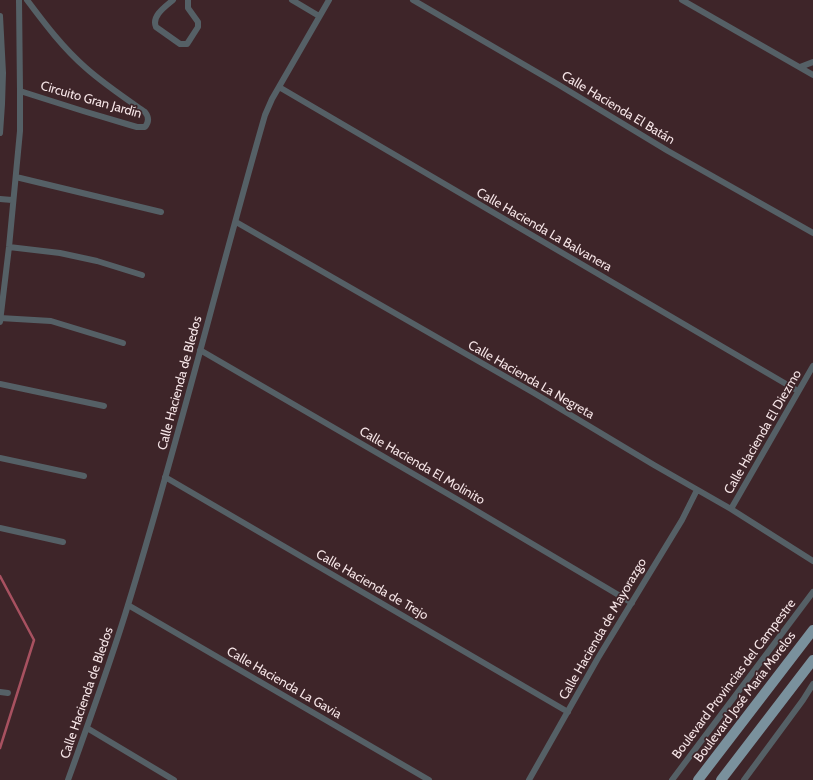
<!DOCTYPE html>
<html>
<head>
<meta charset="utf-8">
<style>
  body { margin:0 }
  canvas { display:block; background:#3e2529 }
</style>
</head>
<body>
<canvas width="813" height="780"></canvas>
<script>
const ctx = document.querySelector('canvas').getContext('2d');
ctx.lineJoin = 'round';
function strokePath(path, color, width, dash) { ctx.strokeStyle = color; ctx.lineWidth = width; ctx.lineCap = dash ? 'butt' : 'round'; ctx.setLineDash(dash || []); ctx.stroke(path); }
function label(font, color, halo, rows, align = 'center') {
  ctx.font = font + ' Cabin,sans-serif'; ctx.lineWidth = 3.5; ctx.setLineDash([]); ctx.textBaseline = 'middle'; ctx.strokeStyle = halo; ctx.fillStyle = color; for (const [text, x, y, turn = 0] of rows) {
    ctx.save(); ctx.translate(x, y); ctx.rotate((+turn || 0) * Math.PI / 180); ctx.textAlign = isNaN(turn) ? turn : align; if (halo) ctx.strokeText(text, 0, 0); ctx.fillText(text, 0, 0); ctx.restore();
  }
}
const stream = new Path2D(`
  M 0,576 L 34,640 L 0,748`);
const street = new Path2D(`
  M 173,0 C 166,6 151,16 156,27 L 180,44 L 187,44 L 189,41 L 198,27 L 198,22 L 188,8 L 188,0
  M 292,0 L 319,16
  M 413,0 L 559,85 L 668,151 L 813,233
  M 682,0 L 813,75
  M 0,16 L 3,73 L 2,104 L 0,133
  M 800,67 L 813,62
  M 279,87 L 798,391
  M 20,91 L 83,111 L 130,125 L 137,127 L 145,127 C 149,122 149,117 145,112 C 125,98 104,84 86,68 C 63,48 45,24 27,0
  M 16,177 L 161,212
  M 0,199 L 12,200
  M 236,222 L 534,393 L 654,465 L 731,509 L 813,561
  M 9,247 L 60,253 L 97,261 L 142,275
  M 0,318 L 51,321 L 123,343
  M 0,322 L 9,247 L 20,131 L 20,91 L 19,0
  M 200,350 L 460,501 L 632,603
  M 0,384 L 104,406
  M 0,458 L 84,476
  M 165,477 L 568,712
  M 731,509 L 813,366
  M 0,528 L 63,542
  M 128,605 L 429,780
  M 0,692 L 8,693
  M 87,728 L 174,780
  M 68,780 C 89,722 110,664 128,605 C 178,443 218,278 265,115 L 272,99 L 329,0
  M 529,780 L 598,658 L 682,520 L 697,490
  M 672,780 L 813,592
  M 744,780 L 803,700 L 813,684`);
const primary = new Path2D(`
  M 698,780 L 813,630
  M 721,780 L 813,660`);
const streetNames = [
  ["Circuito Gran Jardín",91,100,16],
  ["Calle Hacienda El Batán",618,108,31],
  ["Calle Hacienda La Balvanera",544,230,30],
  ["Calle Hacienda La Negreta",531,380,30],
  ["Calle Hacienda de Bledos",180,383,-75],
  ["Calle Hacienda El Diezmo",763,432,-60],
  ["Calle Hacienda El Molinito",422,466,30],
  ["Calle Hacienda de Trejo",372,585,30],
  ["Calle Hacienda de Mayorazgo",603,629,-60],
  ["Boulevard Provincias del Campestre",734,679,-53],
  ["Calle Hacienda La Gavia",284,683,30],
  ["Calle Hacienda de Bledos",87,693,-71],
  ["Boulevard José María Morelos",745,697,-53]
];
strokePath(stream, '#a85160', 2.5);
strokePath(street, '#556066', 6);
strokePath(primary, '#7a919d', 10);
label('13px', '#f5e4e6', '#3e2529', streetNames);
</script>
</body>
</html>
